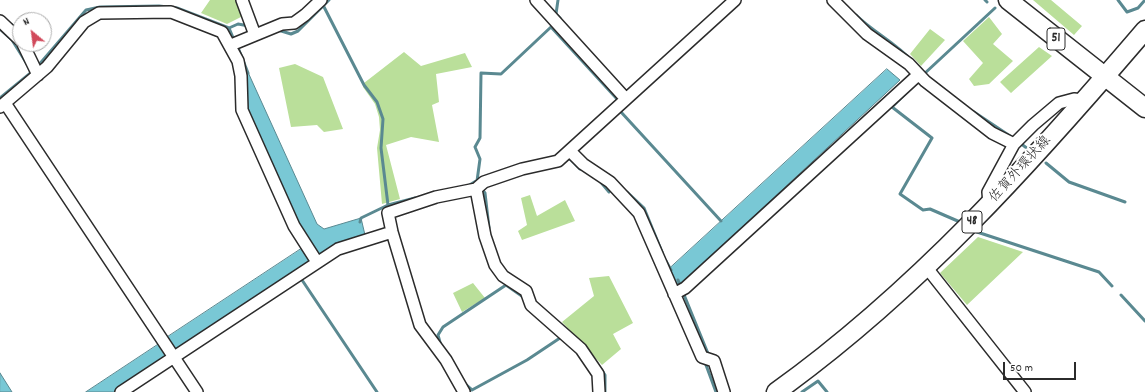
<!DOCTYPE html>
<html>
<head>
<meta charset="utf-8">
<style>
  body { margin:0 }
  #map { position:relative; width:1145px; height:392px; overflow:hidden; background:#fff; font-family:Dekko,sans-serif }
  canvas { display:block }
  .north { position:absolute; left:12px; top:12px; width:40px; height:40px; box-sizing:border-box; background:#fff; border:1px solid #aaa; border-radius:50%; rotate:331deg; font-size:11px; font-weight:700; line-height:16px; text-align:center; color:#2b2b2b }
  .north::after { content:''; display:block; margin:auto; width:14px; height:18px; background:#d1495b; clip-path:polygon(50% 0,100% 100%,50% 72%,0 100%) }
  .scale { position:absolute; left:1003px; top:362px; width:73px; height:18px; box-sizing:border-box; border:2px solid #2b2b2b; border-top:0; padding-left:5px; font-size:12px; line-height:14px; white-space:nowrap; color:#2b2b2b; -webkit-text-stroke:3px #fff; paint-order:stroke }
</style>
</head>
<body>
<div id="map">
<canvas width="1145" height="392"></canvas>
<div class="north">N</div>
<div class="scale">50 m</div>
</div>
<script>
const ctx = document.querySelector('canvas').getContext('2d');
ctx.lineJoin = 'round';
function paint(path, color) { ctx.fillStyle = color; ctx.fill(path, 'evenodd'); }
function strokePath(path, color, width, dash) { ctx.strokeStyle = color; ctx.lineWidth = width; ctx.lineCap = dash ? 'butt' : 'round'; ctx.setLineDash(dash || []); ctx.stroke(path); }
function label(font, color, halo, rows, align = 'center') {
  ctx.font = font + ' Dekko,"Klee One",sans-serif'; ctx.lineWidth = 4; ctx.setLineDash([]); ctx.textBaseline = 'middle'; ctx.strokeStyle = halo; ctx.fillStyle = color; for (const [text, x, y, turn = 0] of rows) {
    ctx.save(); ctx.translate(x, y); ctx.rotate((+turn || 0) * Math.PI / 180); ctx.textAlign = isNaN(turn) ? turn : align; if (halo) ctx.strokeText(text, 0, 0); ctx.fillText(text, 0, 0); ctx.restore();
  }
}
const green = new Path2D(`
  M 210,0 L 238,0 L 243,16 L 227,24 L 201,13 Z
  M 1033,0 L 1051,0 L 1082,26 L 1074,35 Z
  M 989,17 L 1002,34 L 993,44 L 1013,61 L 989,84 L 974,86 L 969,79 L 983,63 L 963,41 Z
  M 930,29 L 945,40 L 921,66 L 910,54 Z
  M 1039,47 L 1052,56 L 1011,93 L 1000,82 Z
  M 404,52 L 421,66 L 465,53 L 472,67 L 436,74 L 439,102 L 432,105 L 439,142 L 411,137 L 386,145 L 400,199 L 382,204 L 377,148 L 380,130 L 379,117 L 375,104 L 363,87 L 364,83 Z
  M 295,64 L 323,77 L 343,129 L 324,132 L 317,125 L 291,127 L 279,68 Z
  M 530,195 L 537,216 L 565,200 L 575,221 L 522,240 L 518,231 L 527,225 L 521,198 Z
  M 978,237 L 1023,252 L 967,305 L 940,273 Z
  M 609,276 L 633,323 L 613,334 L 621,349 L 602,365 L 562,322 L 594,296 L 589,278 Z
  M 473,283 L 485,298 L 462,312 L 453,293 Z`);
const water = new Path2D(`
  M 887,69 L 900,80 L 681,284 L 674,284 L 668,270 Z
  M 247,70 L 317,224 L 324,229 L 361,218 L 365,235 L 319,255 L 297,223 L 248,109 Z
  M 301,249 L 310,261 L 175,351 L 166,338 Z
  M 159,344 L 167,357 L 117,392 L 86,392 Z
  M 0,373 L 12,392 L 0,392 Z`);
const stream = new Path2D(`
  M 558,0 L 556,14 L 560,18
  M 985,0 L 987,2
  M 1118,0 L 1127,12 L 1138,8 L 1145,0
  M 322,3 L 364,85 L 377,102 L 383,119 L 381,148 L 388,205
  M 856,15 C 873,32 896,43 912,61
  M 12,25 L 20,32
  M 229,28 L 238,24 L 249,26
  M 0,29 L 12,40 L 27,64
  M 278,30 L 291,34 L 298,31 L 329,0
  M 237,45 L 248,73
  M 37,67 L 86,10 L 100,7 L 159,6 L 177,8 L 229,28 L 234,40
  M 925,75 L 924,74 L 995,8
  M 908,91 L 892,107 L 932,138 L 900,194 L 923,210 L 930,209 L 960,222
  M 0,98 L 33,71
  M 621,112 L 721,221
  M 974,112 L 1013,138
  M 1020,143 L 1028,149
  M 570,159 L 580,169
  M 1046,163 L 1069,182 L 1125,202
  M 599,180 L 609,192
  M 477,181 L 480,159 L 475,147 L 480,138 L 481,73 L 501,74 L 551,27 L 617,99
  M 468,186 L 476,181
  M 481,188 L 485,193 L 489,228
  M 627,192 L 644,208 L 662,252
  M 360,222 L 361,218 L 388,205 L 415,198
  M 977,232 L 1099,272 L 1112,286
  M 666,261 L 671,270
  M 302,280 L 377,392
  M 678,280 L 709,356
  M 506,281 L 506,285 L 526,299
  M 1121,295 L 1145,321
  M 441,346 L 438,335 L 443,327 L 506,285
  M 707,361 L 706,365 L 716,392
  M 601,369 L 605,375 L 605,392
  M 464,383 L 472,390 L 527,360 L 560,338
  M 802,392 L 818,381 L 827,392`);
const street = new Path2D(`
  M 242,0 L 255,35
  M 536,0 L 626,99
  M 833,0 L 867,34 L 909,64 L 925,81 L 992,133 L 1014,144
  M 0,21 L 20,40
  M 23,44 L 38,75
  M 231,45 L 282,24 L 294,23 L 305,15 L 321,0
  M 5,103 L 197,392
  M 0,107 L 47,67 L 84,22 L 99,13 L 171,12 L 222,32 L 238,61 L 241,76 L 242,110 L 294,226 L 317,262
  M 570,151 L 583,164 L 610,182 L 639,213 L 702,357 L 714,361 L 724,392
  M 476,189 L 485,236 L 495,265 L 503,276 L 526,291 L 531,305 L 581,349 L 598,374 L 599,392
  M 989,204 L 988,192 L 1014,144 L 1033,125 L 1059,103 L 1074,99 L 1083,100
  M 927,268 L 1025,392
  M 674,294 L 685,288 L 918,75
  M 121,392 L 338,249 L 392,232
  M 464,392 L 446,360 L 420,325 L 392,232 L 388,213 L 436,197 L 476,189 L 484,182 L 522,169 L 558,161 L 735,0`);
const primary = new Path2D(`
  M 1008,0 L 1145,108
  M 776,392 C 917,291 1033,161 1145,30`);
const shields = [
  [1056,39,18],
  [972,222,20]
];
const shieldNames = [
  ["51",1056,39],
  ["48",972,222]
];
const streetNames = [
  ["佐賀外環状線",1021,170,-48]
];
paint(green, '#badf9a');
paint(water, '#79c8d5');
strokePath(water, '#5a8991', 1);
strokePath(stream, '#5a8991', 3);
strokePath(street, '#2b2b2b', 14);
strokePath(primary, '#2b2b2b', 21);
strokePath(street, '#fff', 11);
strokePath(primary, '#fff', 18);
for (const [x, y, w] of shields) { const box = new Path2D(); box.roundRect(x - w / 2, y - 11, w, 22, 3); ctx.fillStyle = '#fff'; ctx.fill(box); strokePath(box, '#2b2b2b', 1); }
label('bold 13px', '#2b2b2b', null, shieldNames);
label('14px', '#2b2b2b', '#fff', streetNames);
</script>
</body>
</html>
